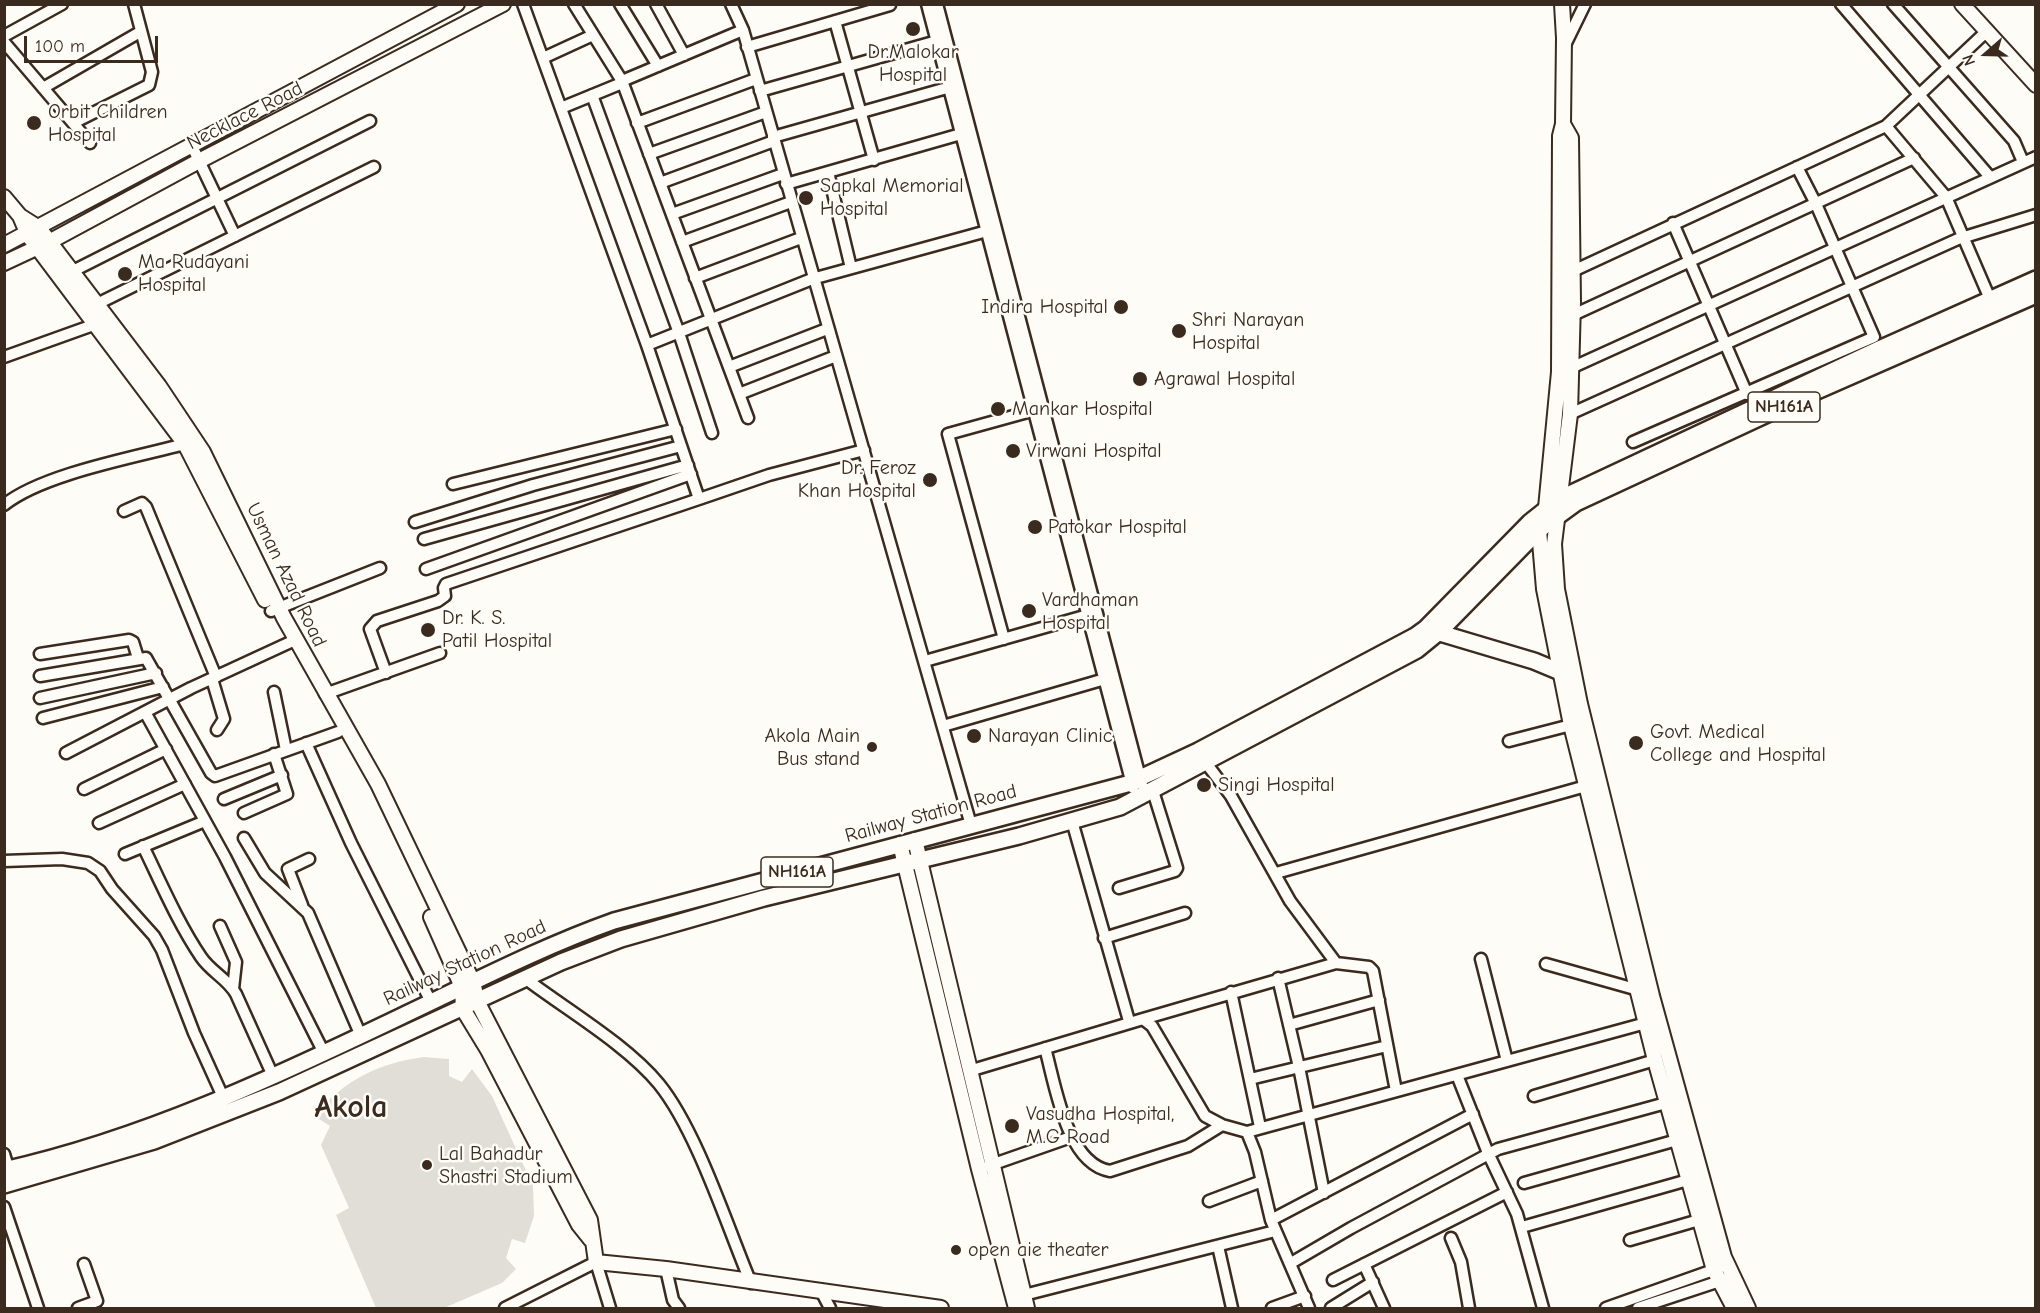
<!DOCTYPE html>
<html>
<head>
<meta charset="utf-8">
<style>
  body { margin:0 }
  #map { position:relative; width:2040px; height:1313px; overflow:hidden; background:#fdfcf7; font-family:"Comic Neue",sans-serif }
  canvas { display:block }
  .frame { position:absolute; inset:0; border:6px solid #3b2a1e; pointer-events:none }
  .north { position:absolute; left:1956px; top:24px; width:60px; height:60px; -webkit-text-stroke:4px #fdfcf7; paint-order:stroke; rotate:250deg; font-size:16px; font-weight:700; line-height:24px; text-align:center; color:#3b2a1e }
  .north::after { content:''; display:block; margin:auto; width:21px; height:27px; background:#3b2a1e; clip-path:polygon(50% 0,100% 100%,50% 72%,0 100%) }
  .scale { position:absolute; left:24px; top:36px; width:134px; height:27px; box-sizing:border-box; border:3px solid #3b2a1e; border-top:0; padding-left:8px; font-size:18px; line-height:21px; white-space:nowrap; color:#3b2a1e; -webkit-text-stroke:4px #fdfcf7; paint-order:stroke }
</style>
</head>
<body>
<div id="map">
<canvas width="2040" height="1313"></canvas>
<div class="frame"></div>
<div class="north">N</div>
<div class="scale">100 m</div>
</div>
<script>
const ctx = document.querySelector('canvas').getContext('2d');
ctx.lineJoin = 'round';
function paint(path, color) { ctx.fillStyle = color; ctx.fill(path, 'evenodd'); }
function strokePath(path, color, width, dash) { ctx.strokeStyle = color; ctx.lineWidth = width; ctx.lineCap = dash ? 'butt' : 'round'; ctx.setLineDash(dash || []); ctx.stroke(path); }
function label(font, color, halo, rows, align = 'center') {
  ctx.font = font + ' "Comic Neue",sans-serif'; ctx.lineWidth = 5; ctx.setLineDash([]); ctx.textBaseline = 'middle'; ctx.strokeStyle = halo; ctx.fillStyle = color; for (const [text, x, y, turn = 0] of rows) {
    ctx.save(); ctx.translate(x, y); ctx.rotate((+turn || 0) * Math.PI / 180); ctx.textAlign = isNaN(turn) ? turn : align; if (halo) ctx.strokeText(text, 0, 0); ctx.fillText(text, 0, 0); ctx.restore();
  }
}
const green = new Path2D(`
  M 424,1057 L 449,1059 L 449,1076 L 462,1082 L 472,1069 L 492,1096 L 533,1186 L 534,1216 L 525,1243 L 512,1239 L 506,1258 L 516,1269 L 502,1283 L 444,1308 L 376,1308 L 336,1215 L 349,1208 L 321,1145 L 330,1126 L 314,1116 C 344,1080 379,1063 424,1057 Z`);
const minor = new Path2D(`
  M 523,4 L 647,345 L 812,279 L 987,231
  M 574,4 L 622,81 L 748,418
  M 620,4 L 658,66
  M 656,4 L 684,55
  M 731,4 L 743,30 L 971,825
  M 927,4 L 1133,788
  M 937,4 L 1142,785
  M 1841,4 L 1990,177
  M 1893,4 L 2014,141 L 2023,162
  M 835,21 L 874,160
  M 4,36 L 62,4
  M 4,42 L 90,143
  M 747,47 L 890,5
  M 1564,47 L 1585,4
  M 543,58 L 593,35
  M 622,81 L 743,30
  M 43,88 L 140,32
  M 760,91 L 937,41
  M 592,95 L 679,333 L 712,433
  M 561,108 L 622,83
  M 73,123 L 149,85 L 152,72 L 134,4
  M 637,123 L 756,79
  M 1886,126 L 1946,197 L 1990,299
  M 773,137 L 954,86
  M 191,144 L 235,236
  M 649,154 L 766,112
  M 828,172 L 851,268
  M 660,183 L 774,141
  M 786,184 L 961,134
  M 672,214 L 783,174
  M 1673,223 L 1747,394
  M 682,242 L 791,202
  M 1573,271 L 1886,126 L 1987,31
  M 71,272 L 370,121
  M 695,278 L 801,238
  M 91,307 L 374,167
  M 1573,315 L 1914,158
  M 647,345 L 699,499 L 769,475 L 864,450
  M 4,357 L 96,324
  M 729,367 L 827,329
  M 1571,368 L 2036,157
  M 739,394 L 836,356
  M 1570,414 L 1958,239 L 2036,215
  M 1633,442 L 1874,337 L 1816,204 L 1797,167
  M 453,484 L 676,429
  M 4,505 C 42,474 136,457 185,444
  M 124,511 L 142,503 L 146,507 L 216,677
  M 415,522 L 533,485 L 681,446
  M 424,539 L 688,465
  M 426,569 L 691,474
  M 271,611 L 380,568
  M 1004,639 L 948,434 L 1035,410
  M 40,654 L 129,640 L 133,642 L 138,658
  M 925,661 L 1088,615
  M 386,673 L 370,629 L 377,621 L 438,601 L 445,596 L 444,588 L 446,584 L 699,499
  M 40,676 L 146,658 L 211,773 L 215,776 L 338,732
  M 212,679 L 224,719 L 217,730
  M 274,692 L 286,750
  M 325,694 L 440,653
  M 40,698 L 156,673
  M 145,712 L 225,857 L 324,1053
  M 43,718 L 163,687
  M 943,726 L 1105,679
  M 1509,741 L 1571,725
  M 306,743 L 351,843 L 431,1002
  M 66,753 L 191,688 L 295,640
  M 1206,763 L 1231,796 L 1290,901 L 1336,963
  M 84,789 L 166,749
  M 224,799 L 282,775
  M 244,813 L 287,794 L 274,754
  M 1072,821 L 1129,1021
  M 99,823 L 185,784
  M 244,838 L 265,873 L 308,913 L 361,1036
  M 143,846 C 161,883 178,923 201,957 C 211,972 228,979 236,994 L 273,1076
  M 125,854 L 205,821
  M 4,861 L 62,859 L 88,863 L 100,871 L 112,889 L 154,936 L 162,950 L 194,1033 L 223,1097
  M 1276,873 L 1586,786
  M 1119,888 L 1175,871 L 1177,868 L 1153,791
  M 302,905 L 288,869 L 309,859
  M 220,926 L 236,962 L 233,989
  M 1104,938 L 1185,913
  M 1481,959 L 1507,1061
  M 1546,964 L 1642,991
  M 1278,978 L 1299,1067 L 1324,1193
  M 526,979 C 567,1010 627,1045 659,1084 C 697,1131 727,1226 751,1283
  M 1231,992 L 1260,1127
  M 1143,1019 L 1336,963 L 1369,967 L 1373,971 L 1396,1091
  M 1289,1025 L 1379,1000
  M 1045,1048 C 1055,1083 1066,1164 1110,1171 L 1188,1146 L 1222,1125
  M 969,1071 L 1143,1019 L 1152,1026 L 1205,1116 L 1222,1125 L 1247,1132 L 1255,1152 L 1271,1220 L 1309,1308
  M 1457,1075 L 1488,1153 L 1517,1214 L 1543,1308
  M 1250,1079 L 1387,1046
  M 1534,1096 L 1655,1060
  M 1247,1132 L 1646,1023
  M 4,1154 L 10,1174
  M 988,1166 L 1071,1137
  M 1524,1183 L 1677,1140
  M 1209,1201 L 1262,1181
  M 4,1207 L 38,1308
  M 1271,1220 L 1473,1114
  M 1522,1227 L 1688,1180
  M 1451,1238 L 1461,1262 L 1469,1308
  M 1630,1240 L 1699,1220
  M 1218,1246 L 1232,1308
  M 1291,1263 L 1351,1228 L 1498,1149 L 1666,1103
  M 1364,1264 L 1384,1308
  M 666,1269 L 673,1300 L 679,1308
  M 1333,1280 L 1507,1192
  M 821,1291 L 830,1308
  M 1024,1295 L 1275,1231
  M 78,1308 L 97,1301 L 84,1264
  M 505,1308 L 596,1262 L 610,1308
  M 1272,1308 L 1305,1296
  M 1331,1308 L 1373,1282
  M 1606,1308 L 1719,1268
  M 1638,1308 L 1726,1279`);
const major = new Path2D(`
  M 1562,4 L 1564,38 L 1563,124 L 1560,136 L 1559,372 L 1546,508 L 1539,530 L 1544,589 L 1571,725 L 1655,1060 L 1714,1270 L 1734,1308
  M 1962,4 L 2036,85
  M 1563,124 L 1571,138 L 1573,302 L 1570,414 L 1554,544 L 1557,589 L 1580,704 L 1652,996 L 1724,1257 L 1748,1308
  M 4,197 L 20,216 L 28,235 L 185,444 L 265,600
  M 20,216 L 39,228 L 159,386 L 203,452 L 284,618 L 378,784 L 473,982 L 478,1003 L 590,1220 L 596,1262 L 666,1269 L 941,1308
  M 4,245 L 457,4
  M 4,263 L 49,242 L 199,161 L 503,4
  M 915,840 L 1027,1308
  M 900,844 L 979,1169 L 1016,1308
  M 431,917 L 462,987 L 463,1009 L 488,1050 L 579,1225 L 591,1240`);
const highway = new Path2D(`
  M 1430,630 L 1534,661 L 1558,671
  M 4,1170 C 143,1139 275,1077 402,1016 C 472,983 541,947 614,921 L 1127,784 L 1198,751 L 1415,636 L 1426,628 L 1530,522 L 1559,499 L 1879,349 L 2036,279
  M 4,1185 L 154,1141 L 279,1092 L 561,962 L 621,939 L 764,898 L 1019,836 L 1120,807 L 1417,650 L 1439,632 L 1539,530 L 1576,503 L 1817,391 L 2036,295`);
const markers = [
  [913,29,8,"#3b2a1e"],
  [34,123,8,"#3b2a1e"],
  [806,198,8,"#3b2a1e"],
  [125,274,8,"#3b2a1e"],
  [1121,307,8,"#3b2a1e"],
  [1179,331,8,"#3b2a1e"],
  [1140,379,8,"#3b2a1e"],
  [998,409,8,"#3b2a1e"],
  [1013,451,8,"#3b2a1e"],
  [930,480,8,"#3b2a1e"],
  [1035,527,8,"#3b2a1e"],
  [1029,611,8,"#3b2a1e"],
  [428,630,8,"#3b2a1e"],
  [974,736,8,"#3b2a1e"],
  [1636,743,8,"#3b2a1e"],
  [872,747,6,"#3b2a1e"],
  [1204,785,8,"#3b2a1e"],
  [1012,1126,8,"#3b2a1e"],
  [427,1165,6,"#3b2a1e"],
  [956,1250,6,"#3b2a1e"]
];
const shields = [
  [1784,407,72],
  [797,872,72]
];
const shieldNames = [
  ["NH161A",1784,407],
  ["NH161A",797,872]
];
const poiNames = [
  ["Dr.Malokar",913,52,"center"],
  ["Hospital",913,75,"center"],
  ["Orbit Children",48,112],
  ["Hospital",48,135],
  ["Sapkal Memorial",820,186],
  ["Hospital",820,209],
  ["Ma Rudayani",138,262],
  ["Hospital",138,285],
  ["Indira Hospital",1108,307,"right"],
  ["Shri Narayan",1192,320],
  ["Hospital",1192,343],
  ["Agrawal Hospital",1154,379],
  ["Mankar Hospital",1012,409],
  ["Virwani Hospital",1026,451],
  ["Dr. Feroz",916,468,"right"],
  ["Khan Hospital",916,491,"right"],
  ["Patokar Hospital",1048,527],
  ["Vardhaman",1042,600],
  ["Hospital",1042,623],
  ["Dr. K. S.",442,618],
  ["Patil Hospital",442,641],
  ["Govt. Medical",1650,732],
  ["College and Hospital",1650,755],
  ["Akola Main",860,736,"right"],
  ["Bus stand",860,759,"right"],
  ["Narayan Clinic",988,736],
  ["Singi Hospital",1218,785],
  ["Vasudha Hospital,",1026,1114],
  ["M.G Road",1026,1137],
  ["Lal Bahadur",439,1154],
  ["Shastri Stadium",439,1177],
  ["open aie theater",968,1250]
];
const streetNames = [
  ["Necklace Road",245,116,-27],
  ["Usman Azad Road",286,575,64],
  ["Railway Station Road",931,814,-15],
  ["Railway Station Road",465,963,-25]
];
const townNames = [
  ["Akola",351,1108]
];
paint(green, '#e1ded7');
strokePath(minor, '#3b2a1e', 15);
strokePath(major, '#3b2a1e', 18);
strokePath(highway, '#3b2a1e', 20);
strokePath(minor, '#fdfcf7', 10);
strokePath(major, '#fdfcf7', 14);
strokePath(highway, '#fdfcf7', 15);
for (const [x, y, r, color] of markers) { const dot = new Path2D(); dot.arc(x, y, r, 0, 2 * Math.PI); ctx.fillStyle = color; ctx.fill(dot); strokePath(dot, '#fdfcf7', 2); }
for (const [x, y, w] of shields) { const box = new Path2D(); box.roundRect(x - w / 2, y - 15, w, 30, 4.5); ctx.fillStyle = '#fdfcf7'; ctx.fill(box); strokePath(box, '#3b2a1e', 1.5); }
label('bold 18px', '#3b2a1e', null, shieldNames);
label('20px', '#3b2a1e', '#fdfcf7', poiNames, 'left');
label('20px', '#3b2a1e', '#fdfcf7', streetNames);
label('bold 32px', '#3b2a1e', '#fdfcf7', townNames);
</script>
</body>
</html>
